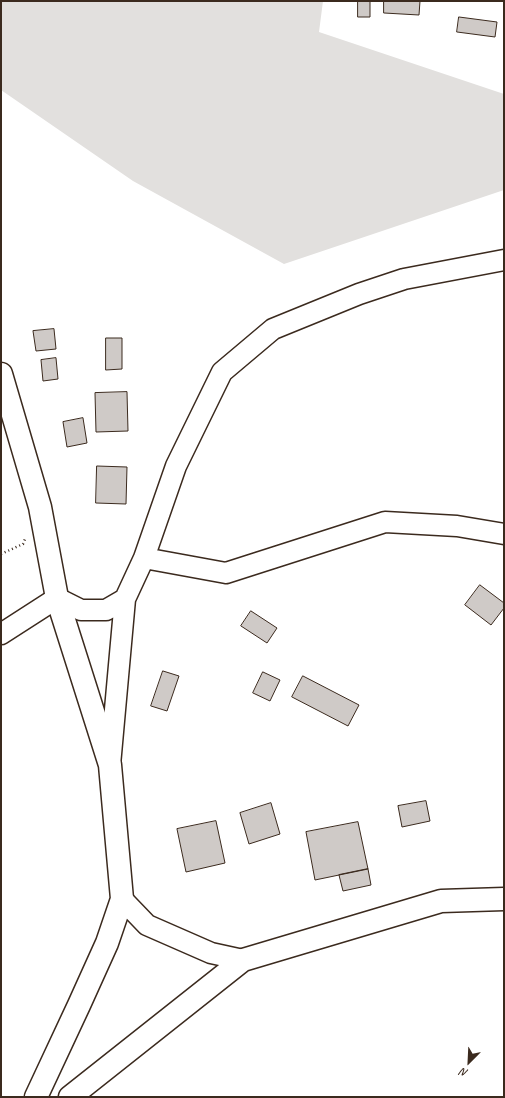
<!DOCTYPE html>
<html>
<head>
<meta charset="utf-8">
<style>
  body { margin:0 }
  #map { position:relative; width:505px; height:1098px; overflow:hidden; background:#fff; font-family:Caveat,sans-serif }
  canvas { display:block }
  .frame { position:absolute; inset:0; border:2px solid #3b2a1e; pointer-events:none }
  .north { position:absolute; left:449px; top:1042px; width:40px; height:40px; -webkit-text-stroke:3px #fff; paint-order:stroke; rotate:204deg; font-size:11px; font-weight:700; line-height:16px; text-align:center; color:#3b2a1e }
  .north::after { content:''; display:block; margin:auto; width:14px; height:18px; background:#3b2a1e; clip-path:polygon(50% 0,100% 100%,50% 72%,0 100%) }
</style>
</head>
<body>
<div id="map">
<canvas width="505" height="1098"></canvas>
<div class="frame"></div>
<div class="north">N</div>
</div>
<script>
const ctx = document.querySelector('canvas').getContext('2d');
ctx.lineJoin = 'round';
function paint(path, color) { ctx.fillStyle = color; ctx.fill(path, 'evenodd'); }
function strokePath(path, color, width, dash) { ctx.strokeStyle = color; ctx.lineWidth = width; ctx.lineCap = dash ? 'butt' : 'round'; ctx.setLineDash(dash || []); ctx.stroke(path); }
const green = new Path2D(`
  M 1,1 L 323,1 L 319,32 L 504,94 L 504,190 L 284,264 L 133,181 L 1,90 Z`);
const building = new Path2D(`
  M 358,1 L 370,1 L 370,17 L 358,17 Z
  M 384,1 L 420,1 L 419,15 L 384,13 Z
  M 459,17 L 497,22 L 495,37 L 457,32 Z
  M 54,329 L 56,349 L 36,351 L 33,331 Z
  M 106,338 L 122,338 L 122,369 L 106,370 Z
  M 56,358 L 58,379 L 43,381 L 41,360 Z
  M 127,392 L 128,431 L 96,432 L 95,393 Z
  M 83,418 L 87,443 L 67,447 L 63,422 Z
  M 97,466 L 127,467 L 126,504 L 96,503 Z
  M 480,585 L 504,603 L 504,608 L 491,625 L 465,605 Z
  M 251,611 L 277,628 L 267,643 L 241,626 Z
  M 163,671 L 179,676 L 167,711 L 151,706 Z
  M 263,672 L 280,680 L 270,701 L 253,693 Z
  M 303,676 L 359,705 L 348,726 L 292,697 Z
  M 426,801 L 430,821 L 402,827 L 398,806 Z
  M 271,803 L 280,834 L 249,844 L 240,813 Z
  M 216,821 L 225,863 L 186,872 L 177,829 Z
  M 358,822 L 368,869 L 315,880 L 306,832 Z
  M 368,869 L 371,885 L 343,891 L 339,875 Z`);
const path = new Path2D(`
  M 1,554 L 23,544 L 25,539`);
const street = new Path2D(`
  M 144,558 L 226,573 L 385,522 L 457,526 L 504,534
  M 1,634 L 57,598 L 81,610 L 106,610 L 125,599
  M 110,765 L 125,599 L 144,558 L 176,466 L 222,372 L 273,329 L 359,294 L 404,279 L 504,260
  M 122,899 L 147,925 L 211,953 L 243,960`);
const secondary = new Path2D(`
  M 1,374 L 40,507 L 57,598 L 110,765 L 122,899 L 107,943 L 79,1005 L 36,1097
  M 70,1097 L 243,960 L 441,901 L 504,899`);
paint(green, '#e2e0de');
paint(building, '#cfcac7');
strokePath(building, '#3b2a1e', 1);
strokePath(street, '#3b2a1e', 23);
strokePath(secondary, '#3b2a1e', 25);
strokePath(path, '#3b2a1e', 2.5, [1, 3]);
strokePath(street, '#fff', 20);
strokePath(secondary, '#fff', 22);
</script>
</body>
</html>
